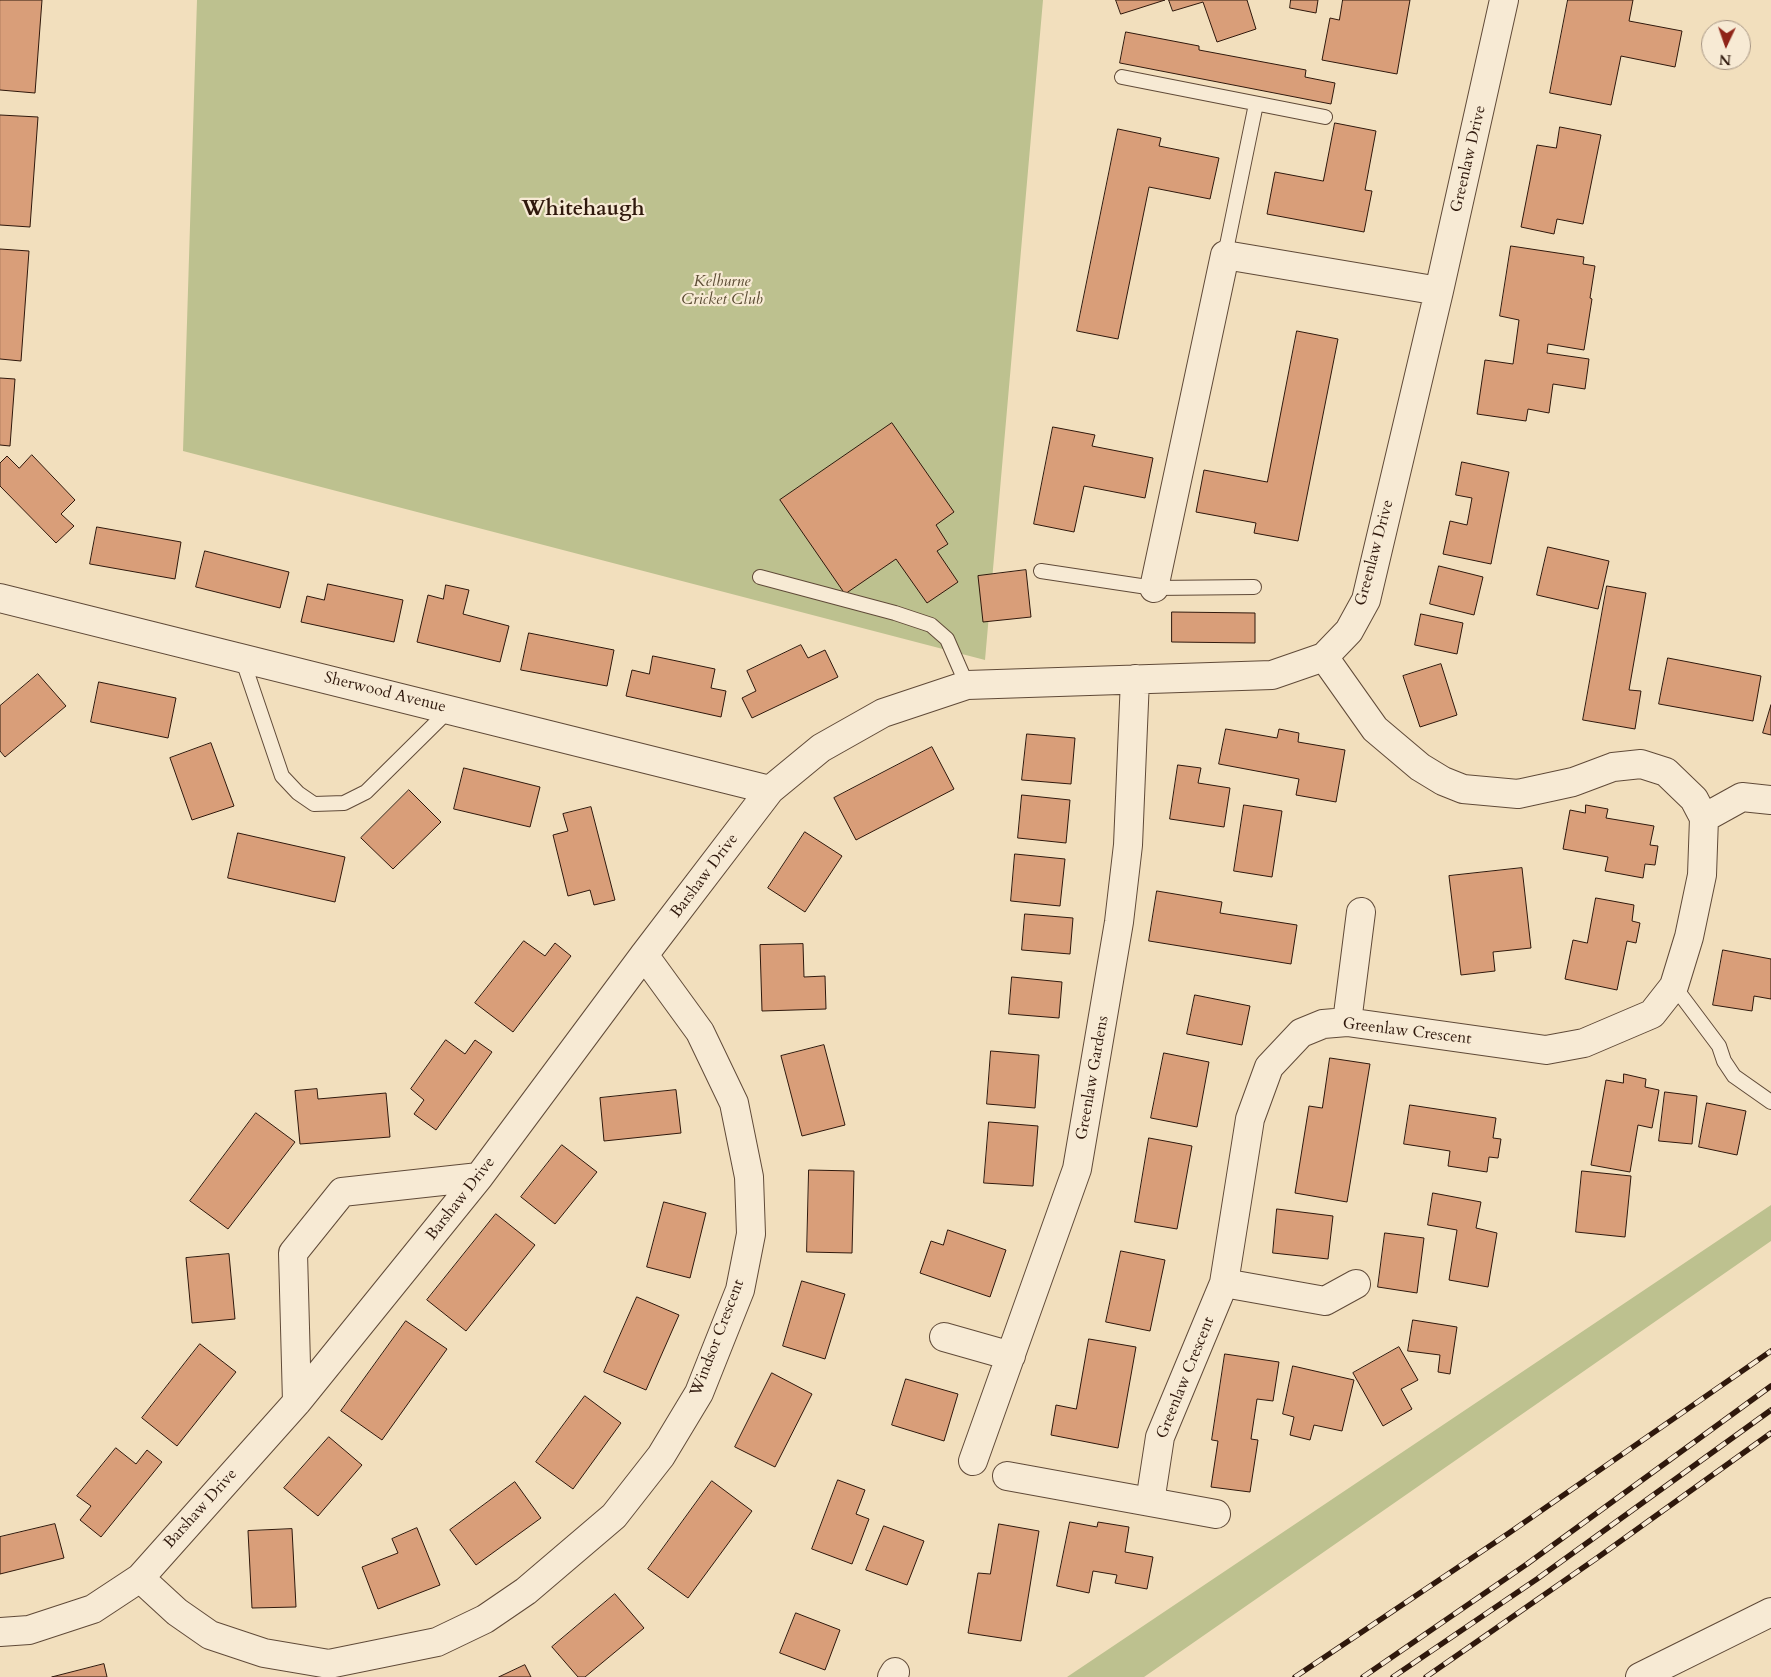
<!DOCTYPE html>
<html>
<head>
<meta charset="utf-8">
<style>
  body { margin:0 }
  #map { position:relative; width:1771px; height:1677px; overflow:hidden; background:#f2dfbd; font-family:Cardo,serif }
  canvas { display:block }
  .north { position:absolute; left:1701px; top:20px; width:50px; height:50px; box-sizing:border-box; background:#f7ead4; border:1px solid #a79684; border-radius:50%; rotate:183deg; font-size:14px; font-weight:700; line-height:20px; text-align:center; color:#2f180c }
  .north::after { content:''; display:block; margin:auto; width:18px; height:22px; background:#8f2418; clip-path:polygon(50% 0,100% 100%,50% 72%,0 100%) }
</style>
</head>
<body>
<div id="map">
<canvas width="1771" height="1677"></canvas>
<div class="north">N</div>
</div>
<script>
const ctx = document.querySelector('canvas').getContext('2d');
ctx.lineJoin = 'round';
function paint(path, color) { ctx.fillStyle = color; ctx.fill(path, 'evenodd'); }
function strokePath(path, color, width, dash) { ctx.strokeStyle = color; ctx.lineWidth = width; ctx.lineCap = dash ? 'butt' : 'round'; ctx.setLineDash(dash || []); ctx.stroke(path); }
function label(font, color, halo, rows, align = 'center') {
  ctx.font = font + ' Cardo,serif'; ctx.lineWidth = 4.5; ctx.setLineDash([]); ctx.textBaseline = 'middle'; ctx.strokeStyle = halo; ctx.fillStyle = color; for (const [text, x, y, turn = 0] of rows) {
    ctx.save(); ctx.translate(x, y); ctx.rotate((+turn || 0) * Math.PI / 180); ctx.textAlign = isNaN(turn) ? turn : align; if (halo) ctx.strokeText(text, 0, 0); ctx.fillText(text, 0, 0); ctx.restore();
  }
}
const green = new Path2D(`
  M 197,0 L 1043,0 L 985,660 L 183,451 Z
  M 1771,1205 L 1771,1241 L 1144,1677 L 1067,1677 Z`);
const building = new Path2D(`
  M 0,0 L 42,0 L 35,93 L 0,90 Z
  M 1116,0 L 1165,0 L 1121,14 Z
  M 1169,0 L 1247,0 L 1256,29 L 1217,42 L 1203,2 L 1173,11 Z
  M 1291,0 L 1318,0 L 1316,13 L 1290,8 Z
  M 1343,0 L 1410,0 L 1397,74 L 1322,60 L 1330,18 L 1339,20 Z
  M 1568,0 L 1633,0 L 1629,21 L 1682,31 L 1675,67 L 1621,56 L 1611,105 L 1550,93 Z
  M 1126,32 L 1199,46 L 1199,50 L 1306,70 L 1305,77 L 1335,83 L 1331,104 L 1120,63 Z
  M 0,115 L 38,117 L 30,227 L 0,225 Z
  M 1335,123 L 1376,131 L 1365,190 L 1372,191 L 1364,232 L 1267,214 L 1275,172 L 1323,181 Z
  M 1560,127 L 1601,135 L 1583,224 L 1557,219 L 1554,234 L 1521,227 L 1537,145 L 1556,148 Z
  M 1118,129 L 1161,138 L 1159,146 L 1219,158 L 1210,199 L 1149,187 L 1118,339 L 1077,331 Z
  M 1511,246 L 1584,257 L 1583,264 L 1595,266 L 1590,298 L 1592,299 L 1584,350 L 1548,344 L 1547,353 L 1589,359 L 1585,389 L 1553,384 L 1549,413 L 1528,409 L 1526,421 L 1477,414 L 1485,360 L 1513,364 L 1519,320 L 1500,316 Z
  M 0,249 L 29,251 L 21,361 L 0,359 Z
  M 1297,331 L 1338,339 L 1298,541 L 1254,533 L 1256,523 L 1196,512 L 1204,470 L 1267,482 Z
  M 0,378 L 15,379 L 10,446 L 0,445 Z
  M 892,423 L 954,512 L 936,525 L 948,544 L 937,551 L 958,582 L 927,603 L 896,559 L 845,594 L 780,500 Z
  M 1053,427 L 1095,435 L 1092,446 L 1153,458 L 1145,498 L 1084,486 L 1074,532 L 1034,524 Z
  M 32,455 L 75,500 L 61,514 L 74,526 L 56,543 L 0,486 L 0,463 L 7,456 L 19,468 Z
  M 1462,462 L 1509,472 L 1491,564 L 1443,554 L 1450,521 L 1467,525 L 1472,498 L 1456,495 Z
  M 97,527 L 181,542 L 175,579 L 90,564 Z
  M 1548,547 L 1609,561 L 1598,609 L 1537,595 Z
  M 205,551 L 289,572 L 280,608 L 196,587 Z
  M 1439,566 L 1483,577 L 1474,615 L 1430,604 Z
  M 1026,570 L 1031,617 L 983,622 L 978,576 Z
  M 328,584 L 403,600 L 394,642 L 301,622 L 307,596 L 324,600 Z
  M 446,585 L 469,590 L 463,614 L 509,626 L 500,662 L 417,642 L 428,595 L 443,599 Z
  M 1607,586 L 1646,593 L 1629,690 L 1641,691 L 1635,729 L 1583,720 Z
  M 1172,612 L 1255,613 L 1255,643 L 1172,642 Z
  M 1421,614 L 1463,623 L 1457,654 L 1415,645 Z
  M 529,633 L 614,650 L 607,686 L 521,670 Z
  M 801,645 L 808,658 L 825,650 L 838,677 L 752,718 L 742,698 L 756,691 L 747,671 Z
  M 653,656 L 715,669 L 711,688 L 726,691 L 721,717 L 626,696 L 632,670 L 649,674 Z
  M 1668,658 L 1761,676 L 1753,721 L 1659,704 Z
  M 1441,664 L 1457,715 L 1420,727 L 1403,676 Z
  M 38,674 L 66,706 L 5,757 L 0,751 L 0,706 Z
  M 99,682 L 176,698 L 168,738 L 91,722 Z
  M 1771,705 L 1771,735 L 1763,733 Z
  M 1226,729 L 1277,738 L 1279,729 L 1299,733 L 1298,742 L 1345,750 L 1336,802 L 1296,795 L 1299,779 L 1219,764 Z
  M 1027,734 L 1075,738 L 1071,784 L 1022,780 Z
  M 211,743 L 234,806 L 192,820 L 170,758 Z
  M 932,747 L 954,789 L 856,840 L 834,798 Z
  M 1178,765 L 1201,768 L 1198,783 L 1230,788 L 1224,827 L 1170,819 Z
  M 464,768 L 540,787 L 530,827 L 454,809 Z
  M 409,790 L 441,822 L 393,869 L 361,838 Z
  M 1022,795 L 1070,800 L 1066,843 L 1018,838 Z
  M 1244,805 L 1282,811 L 1272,877 L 1234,871 Z
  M 1586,805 L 1608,809 L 1606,818 L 1654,826 L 1650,845 L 1658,846 L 1655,865 L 1645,864 L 1643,878 L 1605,871 L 1608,857 L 1563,849 L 1570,810 L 1585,813 Z
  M 591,807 L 615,900 L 594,905 L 590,890 L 568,896 L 553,835 L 568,831 L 563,814 Z
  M 805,832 L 842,856 L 805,912 L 768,888 Z
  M 238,833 L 345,857 L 335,902 L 228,878 Z
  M 1015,854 L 1065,859 L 1060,906 L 1011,901 Z
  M 1522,868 L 1531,948 L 1493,952 L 1495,971 L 1461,975 L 1449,876 Z
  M 1157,891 L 1222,902 L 1220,913 L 1297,925 L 1291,964 L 1149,941 Z
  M 1596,898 L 1634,905 L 1632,921 L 1640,923 L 1636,943 L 1627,941 L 1617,990 L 1565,979 L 1573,940 L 1587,943 Z
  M 1025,914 L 1073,918 L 1070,954 L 1022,950 Z
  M 524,941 L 545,956 L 555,943 L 571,956 L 513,1032 L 475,1003 Z
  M 803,944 L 804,977 L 825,976 L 826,1009 L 762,1011 L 760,945 Z
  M 1723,950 L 1771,959 L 1771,999 L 1754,996 L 1752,1011 L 1713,1005 Z
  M 1012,977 L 1062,982 L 1059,1018 L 1009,1014 Z
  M 1195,995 L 1250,1006 L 1242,1045 L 1187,1034 Z
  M 446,1040 L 465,1054 L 475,1040 L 492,1052 L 436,1130 L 414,1114 L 424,1100 L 411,1089 Z
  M 824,1045 L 845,1125 L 802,1136 L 781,1056 Z
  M 991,1051 L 1039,1055 L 1035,1108 L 987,1104 Z
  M 1164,1053 L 1209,1062 L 1197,1127 L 1151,1118 Z
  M 1330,1058 L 1370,1064 L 1347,1202 L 1295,1193 L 1309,1106 L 1322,1108 Z
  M 1624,1074 L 1646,1079 L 1645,1087 L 1659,1090 L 1652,1128 L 1638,1125 L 1630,1172 L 1591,1165 L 1606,1080 L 1623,1083 Z
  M 317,1089 L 318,1099 L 386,1093 L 390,1137 L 300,1144 L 295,1091 Z
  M 676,1090 L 681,1133 L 604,1141 L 600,1098 Z
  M 1665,1092 L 1697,1096 L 1692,1144 L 1659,1141 Z
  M 1707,1103 L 1746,1111 L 1737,1155 L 1699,1147 Z
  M 1410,1105 L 1496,1118 L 1493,1138 L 1501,1139 L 1498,1158 L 1489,1157 L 1487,1172 L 1448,1166 L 1450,1151 L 1404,1144 Z
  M 256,1113 L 295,1142 L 228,1229 L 190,1201 Z
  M 989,1122 L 1038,1126 L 1033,1186 L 984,1183 Z
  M 1149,1138 L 1192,1146 L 1177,1229 L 1135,1222 Z
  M 562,1145 L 597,1172 L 555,1224 L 521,1197 Z
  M 809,1170 L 854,1171 L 852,1253 L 807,1252 Z
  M 1582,1171 L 1631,1176 L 1625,1237 L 1576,1232 Z
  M 1433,1193 L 1481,1202 L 1476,1228 L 1497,1233 L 1488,1287 L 1449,1280 L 1457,1230 L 1428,1225 Z
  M 664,1202 L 706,1213 L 690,1278 L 647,1267 Z
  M 1277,1209 L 1333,1216 L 1328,1259 L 1273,1253 Z
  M 496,1214 L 535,1245 L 466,1331 L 427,1300 Z
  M 948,1230 L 1006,1250 L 990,1297 L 920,1273 L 931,1241 L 943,1245 Z
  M 1385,1233 L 1424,1238 L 1417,1293 L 1378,1287 Z
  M 1121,1251 L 1165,1260 L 1150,1331 L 1106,1322 Z
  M 229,1254 L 235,1319 L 192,1323 L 186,1258 Z
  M 802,1281 L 845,1294 L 825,1359 L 783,1346 Z
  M 637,1297 L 679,1315 L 646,1390 L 604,1372 Z
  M 1413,1320 L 1457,1327 L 1450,1374 L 1438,1372 L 1440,1355 L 1408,1351 Z
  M 406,1321 L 447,1349 L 382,1440 L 341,1411 Z
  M 1089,1339 L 1136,1347 L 1118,1448 L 1051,1435 L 1056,1405 L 1076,1409 Z
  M 200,1344 L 236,1372 L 177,1446 L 142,1418 Z
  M 1399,1347 L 1418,1380 L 1401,1389 L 1412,1409 L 1383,1426 L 1353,1373 Z
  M 1225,1354 L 1279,1362 L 1273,1401 L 1257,1399 L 1251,1439 L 1258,1440 L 1250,1492 L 1211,1487 L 1218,1441 L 1212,1440 Z
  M 1293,1366 L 1354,1380 L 1342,1431 L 1314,1425 L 1310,1440 L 1290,1435 L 1294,1417 L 1283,1414 Z
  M 772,1373 L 812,1394 L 775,1467 L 735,1447 Z
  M 906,1379 L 958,1394 L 944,1441 L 892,1425 Z
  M 585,1396 L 621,1423 L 573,1489 L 536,1462 Z
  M 329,1437 L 362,1465 L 318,1516 L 284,1488 Z
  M 116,1448 L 136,1464 L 147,1450 L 162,1462 L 101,1537 L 80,1520 L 91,1506 L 77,1496 Z
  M 838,1480 L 865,1490 L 856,1514 L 869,1519 L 852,1564 L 812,1549 Z
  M 712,1481 L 752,1511 L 688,1598 L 648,1569 Z
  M 515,1482 L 541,1518 L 476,1565 L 450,1530 Z
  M 1070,1522 L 1097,1527 L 1098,1522 L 1129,1527 L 1125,1552 L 1153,1557 L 1147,1589 L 1115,1583 L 1117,1575 L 1093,1571 L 1089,1593 L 1057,1586 Z
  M 55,1524 L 64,1558 L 0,1574 L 0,1537 Z
  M 999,1524 L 1039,1531 L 1021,1641 L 968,1633 L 978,1573 L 990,1574 Z
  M 884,1526 L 924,1541 L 907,1585 L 866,1570 Z
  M 417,1528 L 440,1585 L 378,1609 L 362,1567 L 398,1553 L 392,1539 Z
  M 292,1529 L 296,1607 L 252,1608 L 248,1531 Z
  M 615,1594 L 644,1628 L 585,1677 L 578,1677 L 552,1647 Z
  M 796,1613 L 840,1630 L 825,1670 L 780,1653 Z
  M 104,1664 L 107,1677 L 52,1677 Z
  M 525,1665 L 531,1677 L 499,1677 Z`);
const service = new Path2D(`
  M 1122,77 L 1325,117
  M 1225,255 L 1256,104
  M 1041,571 L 1154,588 L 1254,587
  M 760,577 L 895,613 L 931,625 L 947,639 L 967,685
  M 242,658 L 282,776 L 298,793 L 314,804 L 344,803 L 366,792 L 450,709
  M 1674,986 L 1719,1046 L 1724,1061 L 1734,1076 L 1771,1102`);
const minor = new Path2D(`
  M 1154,588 L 1225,255 L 1439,291
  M 0,598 L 770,790
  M 1704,818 L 1742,797 L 1771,800
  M 1347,1022 L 1361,912
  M 1224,1283 L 1325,1301 L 1356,1284
  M 944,1337 L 1011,1356
  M 297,1402 L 293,1253 L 342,1192 L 479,1177
  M 973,1461 L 1077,1169 L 1119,922 L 1128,845 L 1135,679
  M 1007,1476 L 1216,1514
  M 1150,1502 L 1160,1437 L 1224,1283 L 1250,1119 L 1269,1067 L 1301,1033 L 1323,1024 L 1347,1022 L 1546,1050 L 1584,1043 L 1652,1014 L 1674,986 L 1689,937 L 1702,875 L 1704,818 L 1694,799 L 1666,772 L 1641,764 L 1613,767 L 1573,782 L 1518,794 L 1463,789 L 1443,781 L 1420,767 L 1375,729 L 1324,657
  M 140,1578 L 177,1612 L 210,1635 L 264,1653 L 329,1664 L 437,1642 L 485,1619 L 526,1591 L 614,1516 L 661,1456 L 699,1393 L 740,1290 L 751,1234 L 749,1177 L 734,1103 L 700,1032 L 644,955
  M 0,1632 L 29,1630 L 93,1609 L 140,1578 L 297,1402 L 479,1177 L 644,955 L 770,790 L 821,748 L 883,713 L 967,685 L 1272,675 L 1324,657 L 1349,631 L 1366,600 L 1439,291 L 1504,0
  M 892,1677 L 895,1672
  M 1640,1677 L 1771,1612`);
const rail = new Path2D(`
  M 1295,1677 L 1509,1533 L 1771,1351
  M 1363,1677 L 1527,1564 L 1771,1386
  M 1393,1677 L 1537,1579 L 1771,1410
  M 1426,1677 L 1597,1558 L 1771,1433`);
const streetNames = [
  ["Greenlaw Drive",1469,159,-77],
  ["Greenlaw Drive",1375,553,-75],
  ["Sherwood Avenue",385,693,14],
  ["Barshaw Drive",705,876,-53],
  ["Greenlaw Crescent",1407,1032,7],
  ["Greenlaw Gardens",1093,1078,-80],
  ["Barshaw Drive",461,1199,-52],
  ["Windsor Crescent",718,1338,-69],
  ["Greenlaw Crescent",1186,1378,-68],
  ["Barshaw Drive",201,1509,-48]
];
const parkNames = [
  ["Kelburne",722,282],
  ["Cricket Club",722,300]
];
const districtNames = [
  ["Whitehaugh",583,210]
];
paint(green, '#bdc18f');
paint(building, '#d99e79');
strokePath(building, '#2f180c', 1);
strokePath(service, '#604a38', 16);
strokePath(minor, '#604a38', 30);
strokePath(service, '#f7ead4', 14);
strokePath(minor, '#f7ead4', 28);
strokePath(rail, '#2f180c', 5.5);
strokePath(rail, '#f7ead4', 4, [11]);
label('16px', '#2f180c', '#f7ead4', streetNames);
label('italic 16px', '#5a4b33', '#f7ead4', parkNames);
label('bold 21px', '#2f180c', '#f7ead4', districtNames);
</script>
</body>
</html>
